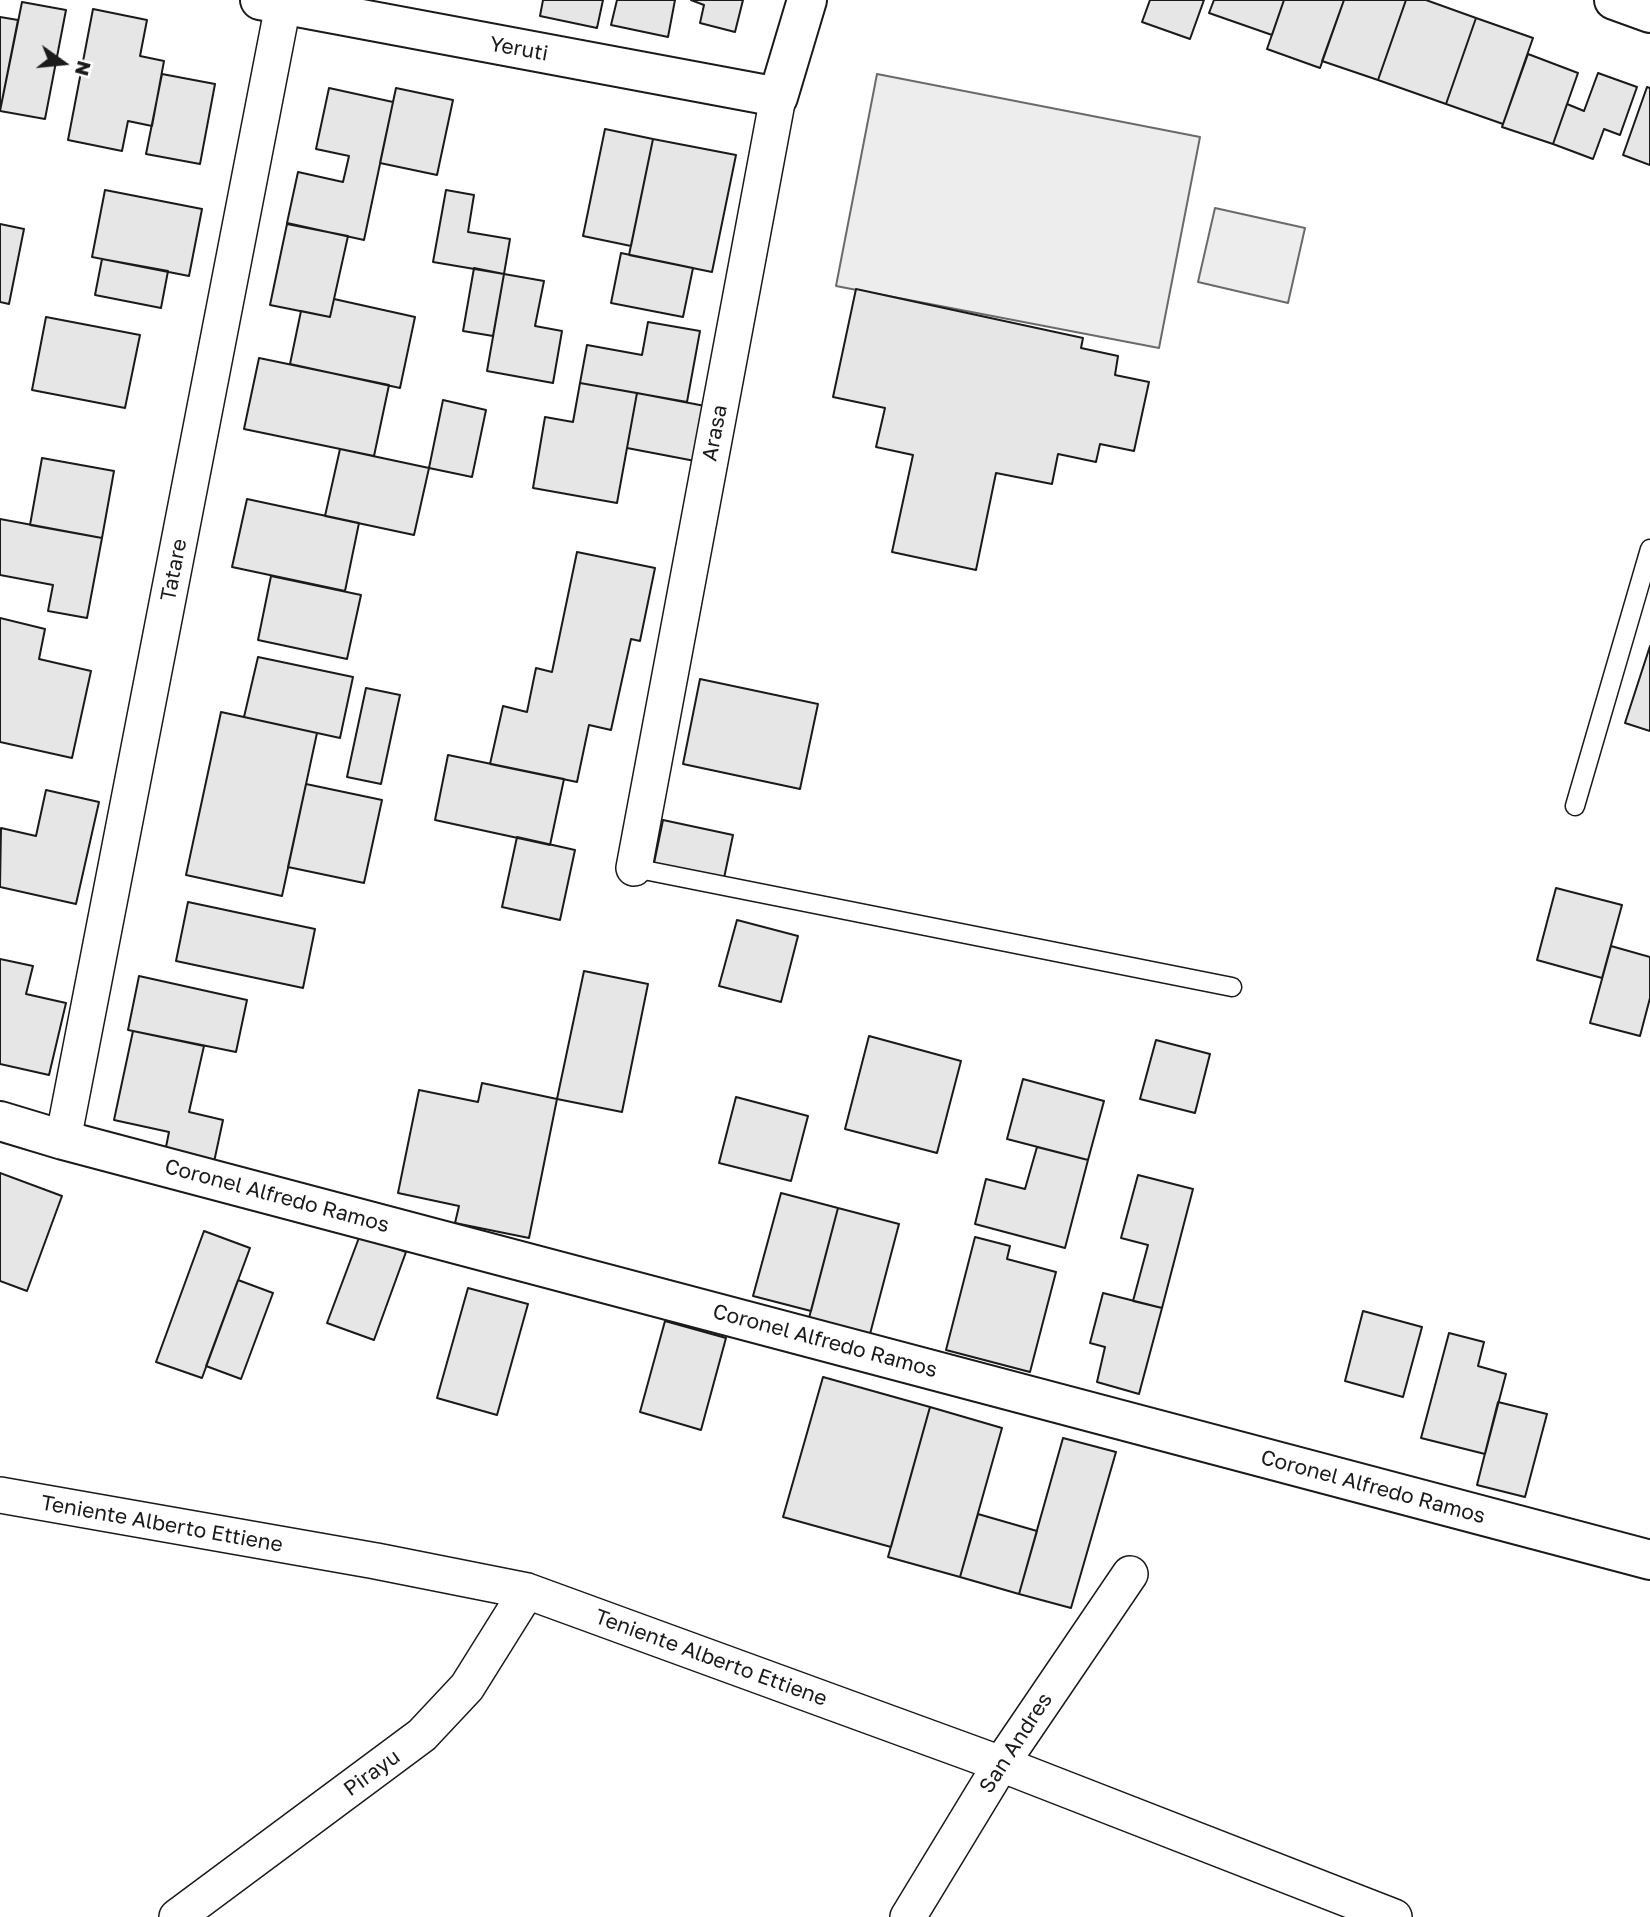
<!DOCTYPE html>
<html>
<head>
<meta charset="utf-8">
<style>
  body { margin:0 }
  #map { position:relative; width:1650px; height:1917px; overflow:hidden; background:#fff; font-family:"Golos Text",sans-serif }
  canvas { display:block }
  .north { position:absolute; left:28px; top:28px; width:70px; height:70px; -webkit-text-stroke:5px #fff; paint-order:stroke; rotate:105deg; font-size:19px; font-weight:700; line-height:28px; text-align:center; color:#1a1a1a }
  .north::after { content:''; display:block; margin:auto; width:24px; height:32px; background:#1a1a1a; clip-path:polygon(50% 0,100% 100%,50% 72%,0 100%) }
</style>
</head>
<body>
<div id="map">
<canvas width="1650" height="1917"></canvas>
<div class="north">N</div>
</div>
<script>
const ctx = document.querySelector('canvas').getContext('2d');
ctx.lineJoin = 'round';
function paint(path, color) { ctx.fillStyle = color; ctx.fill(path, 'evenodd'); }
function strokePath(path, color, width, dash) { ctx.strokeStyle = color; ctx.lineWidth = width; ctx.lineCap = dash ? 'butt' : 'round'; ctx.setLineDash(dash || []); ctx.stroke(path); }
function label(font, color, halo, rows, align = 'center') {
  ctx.font = font + ' "Golos Text",sans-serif'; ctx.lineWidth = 5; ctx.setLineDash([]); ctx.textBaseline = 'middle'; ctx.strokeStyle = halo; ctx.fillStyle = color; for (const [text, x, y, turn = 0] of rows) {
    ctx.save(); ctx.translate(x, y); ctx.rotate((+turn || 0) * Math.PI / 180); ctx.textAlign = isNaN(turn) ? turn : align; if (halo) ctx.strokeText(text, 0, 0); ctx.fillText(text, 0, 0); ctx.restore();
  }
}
const built = new Path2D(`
  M 877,74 L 1200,137 L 1159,348 L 836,286 Z
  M 1215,208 L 1305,228 L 1288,303 L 1198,282 Z`);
const building = new Path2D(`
  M 543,0 L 603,0 L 597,28 L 540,16 Z
  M 617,0 L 675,0 L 668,37 L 611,25 Z
  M 691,0 L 743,0 L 735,32 L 700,23 L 704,5 Z
  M 1150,0 L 1204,0 L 1190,39 L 1142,22 Z
  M 1214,0 L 1284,0 L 1272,35 L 1209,13 Z
  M 1284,0 L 1344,0 L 1320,68 L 1267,49 Z
  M 1344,0 L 1406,0 L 1378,80 L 1322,61 Z
  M 1406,0 L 1426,0 L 1476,18 L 1446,104 L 1378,80 Z
  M 22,2 L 66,10 L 45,119 L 0,111 Z
  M 93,9 L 147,20 L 140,56 L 164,61 L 152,126 L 128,121 L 122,151 L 68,140 Z
  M 0,17 L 18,20 L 0,111 Z
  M 1476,18 L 1533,38 L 1503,124 L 1446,104 Z
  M 1528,54 L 1578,73 L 1553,144 L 1502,127 Z
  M 1598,73 L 1637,87 L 1620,135 L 1604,129 L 1593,159 L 1553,144 L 1567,104 L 1584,111 Z
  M 162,74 L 215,84 L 200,164 L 146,154 Z
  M 1647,87 L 1650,88 L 1650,165 L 1623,155 Z
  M 329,88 L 393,102 L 364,240 L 287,223 L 298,172 L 343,182 L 349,156 L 316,149 Z
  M 396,88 L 453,100 L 437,175 L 380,163 Z
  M 605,129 L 653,139 L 631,246 L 583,236 Z
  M 653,139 L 736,155 L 712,272 L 629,255 Z
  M 105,190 L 202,209 L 189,276 L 92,257 Z
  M 446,190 L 474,195 L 468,232 L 510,239 L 504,274 L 433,262 Z
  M 0,224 L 24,229 L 9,304 L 0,302 Z
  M 287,224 L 348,236 L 330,317 L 270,305 Z
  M 621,253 L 693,268 L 683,317 L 611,303 Z
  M 102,259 L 168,271 L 161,308 L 95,295 Z
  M 474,268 L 504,274 L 493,336 L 463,331 Z
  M 504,274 L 544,281 L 535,326 L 562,331 L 553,383 L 487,371 Z
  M 856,289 L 1083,338 L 1081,348 L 1118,356 L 1115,375 L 1149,382 L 1134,451 L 1100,444 L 1096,462 L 1058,454 L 1052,484 L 996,473 L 976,570 L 892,552 L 913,455 L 876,447 L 885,408 L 833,397 Z
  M 334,299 L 415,317 L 400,388 L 290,364 L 301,311 L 330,317 Z
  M 46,317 L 140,335 L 125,408 L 32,390 Z
  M 648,322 L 700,331 L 687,402 L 580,383 L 587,345 L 642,355 Z
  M 259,358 L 389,385 L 374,456 L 244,429 Z
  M 580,383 L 637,393 L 617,503 L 533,488 L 545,417 L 573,422 Z
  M 637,393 L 705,406 L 695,461 L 627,448 Z
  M 443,400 L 486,410 L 472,477 L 429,468 Z
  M 340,449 L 429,468 L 414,535 L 325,516 Z
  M 42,458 L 114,471 L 102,538 L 30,525 Z
  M 247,499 L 359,523 L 345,591 L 232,567 Z
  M 0,519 L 102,538 L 87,618 L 48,611 L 53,585 L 0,575 Z
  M 577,552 L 655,568 L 640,641 L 631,639 L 611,730 L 589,725 L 577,782 L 490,764 L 503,706 L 527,712 L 536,668 L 552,672 Z
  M 271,576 L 361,595 L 347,659 L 258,640 Z
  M 0,618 L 45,629 L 39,659 L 91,671 L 72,758 L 0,742 Z
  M 1650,646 L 1650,731 L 1625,723 Z
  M 258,657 L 353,677 L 340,738 L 244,717 Z
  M 700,679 L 818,704 L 800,789 L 683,764 Z
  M 366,688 L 400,695 L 381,784 L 347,777 Z
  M 221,712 L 317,733 L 282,896 L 186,875 Z
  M 448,755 L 564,779 L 550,845 L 435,820 Z
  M 306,784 L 382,800 L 364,883 L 288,867 Z
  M 46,790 L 99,802 L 76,904 L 0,887 L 1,828 L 36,836 Z
  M 663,820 L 733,835 L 723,883 L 653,868 Z
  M 517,837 L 575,850 L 560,920 L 502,907 Z
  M 1556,888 L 1622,905 L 1602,978 L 1537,960 Z
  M 188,902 L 315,929 L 303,988 L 176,961 Z
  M 737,920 L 798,936 L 781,1002 L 719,986 Z
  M 1611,946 L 1650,957 L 1650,998 L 1640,1036 L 1590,1023 Z
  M 0,959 L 33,966 L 26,994 L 66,1003 L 49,1075 L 0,1064 Z
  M 584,971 L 648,984 L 622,1112 L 557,1099 Z
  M 139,976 L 247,1000 L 236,1052 L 128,1030 Z
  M 133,1031 L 204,1046 L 189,1112 L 223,1120 L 214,1162 L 165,1152 L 169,1132 L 114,1120 Z
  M 869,1036 L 961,1061 L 937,1153 L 845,1129 Z
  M 1156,1040 L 1210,1054 L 1195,1113 L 1140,1099 Z
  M 1023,1079 L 1104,1101 L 1088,1160 L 1007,1139 Z
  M 482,1083 L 557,1099 L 529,1238 L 455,1223 L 459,1206 L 398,1193 L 419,1090 L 478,1102 Z
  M 736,1097 L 808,1116 L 791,1181 L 719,1163 Z
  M 1037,1147 L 1088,1160 L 1065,1248 L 975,1224 L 986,1179 L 1025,1189 Z
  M 0,1173 L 62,1196 L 27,1291 L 0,1281 Z
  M 1138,1175 L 1193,1189 L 1162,1308 L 1133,1301 L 1148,1245 L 1121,1238 Z
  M 781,1193 L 838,1208 L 811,1311 L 753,1296 Z
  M 838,1208 L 899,1224 L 870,1334 L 809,1318 Z
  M 204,1231 L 250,1248 L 202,1378 L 156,1362 Z
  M 360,1235 L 406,1252 L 374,1340 L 327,1323 Z
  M 975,1237 L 1010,1246 L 1007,1259 L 1056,1272 L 1030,1372 L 946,1350 Z
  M 238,1280 L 273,1293 L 241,1379 L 206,1366 Z
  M 468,1288 L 528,1304 L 497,1415 L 437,1398 Z
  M 1103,1293 L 1162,1308 L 1139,1394 L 1097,1382 L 1105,1347 L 1090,1343 Z
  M 1363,1311 L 1422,1327 L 1403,1397 L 1345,1381 Z
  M 665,1321 L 726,1338 L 701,1430 L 640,1412 Z
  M 1449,1333 L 1484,1342 L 1478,1366 L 1506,1374 L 1485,1454 L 1421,1438 Z
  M 823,1377 L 930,1407 L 891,1547 L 783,1517 Z
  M 1498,1402 L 1547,1414 L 1525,1497 L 1477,1485 Z
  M 930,1407 L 1002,1428 L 960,1577 L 888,1557 Z
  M 1063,1438 L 1116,1452 L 1071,1608 L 1019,1594 Z
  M 978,1514 L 1037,1531 L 1019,1594 L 960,1577 Z`);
const service = new Path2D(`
  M 1575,806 L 1650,549
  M 634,868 L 1232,987`);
const minor = new Path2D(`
  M 634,868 L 778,97
  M 63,1140 L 284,0
  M 0,1495 L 376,1561 L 527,1591 L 1001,1764 L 1394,1917
  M 177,1917 L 422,1735 L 467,1687 L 527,1591
  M 908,1917 L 1001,1764 L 1130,1574`);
const tertiary = new Path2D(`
  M 260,0 L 778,97 L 807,0
  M 1614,0 L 1650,13`);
const secondary = new Path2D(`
  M 0,1121 L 63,1140 L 1650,1560`);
const streetNames = [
  ["Yeruti",519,49,10],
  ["Arasa",715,433,-79],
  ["Tatare",174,570,-79],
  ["Coronel Alfredo Ramos",277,1196,15],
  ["Coronel Alfredo Ramos",825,1341,15],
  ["Coronel Alfredo Ramos",1373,1487,15],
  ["Teniente Alberto Ettiene",162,1524,10],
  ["Teniente Alberto Ettiene",711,1658,20],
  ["San Andres",1016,1743,-57],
  ["Pirayu",372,1773,-36]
];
paint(built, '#ededed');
strokePath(built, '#6a6a6a', 2);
paint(building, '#e6e6e6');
strokePath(building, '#1a1a1a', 2);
strokePath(service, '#1a1a1a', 21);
strokePath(minor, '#1a1a1a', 38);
strokePath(tertiary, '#1a1a1a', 42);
strokePath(secondary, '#1a1a1a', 42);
strokePath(service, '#fff', 18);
strokePath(minor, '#fff', 35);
strokePath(tertiary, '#fff', 38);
strokePath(secondary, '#fff', 38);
label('21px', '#1a1a1a', '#fff', streetNames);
</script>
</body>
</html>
